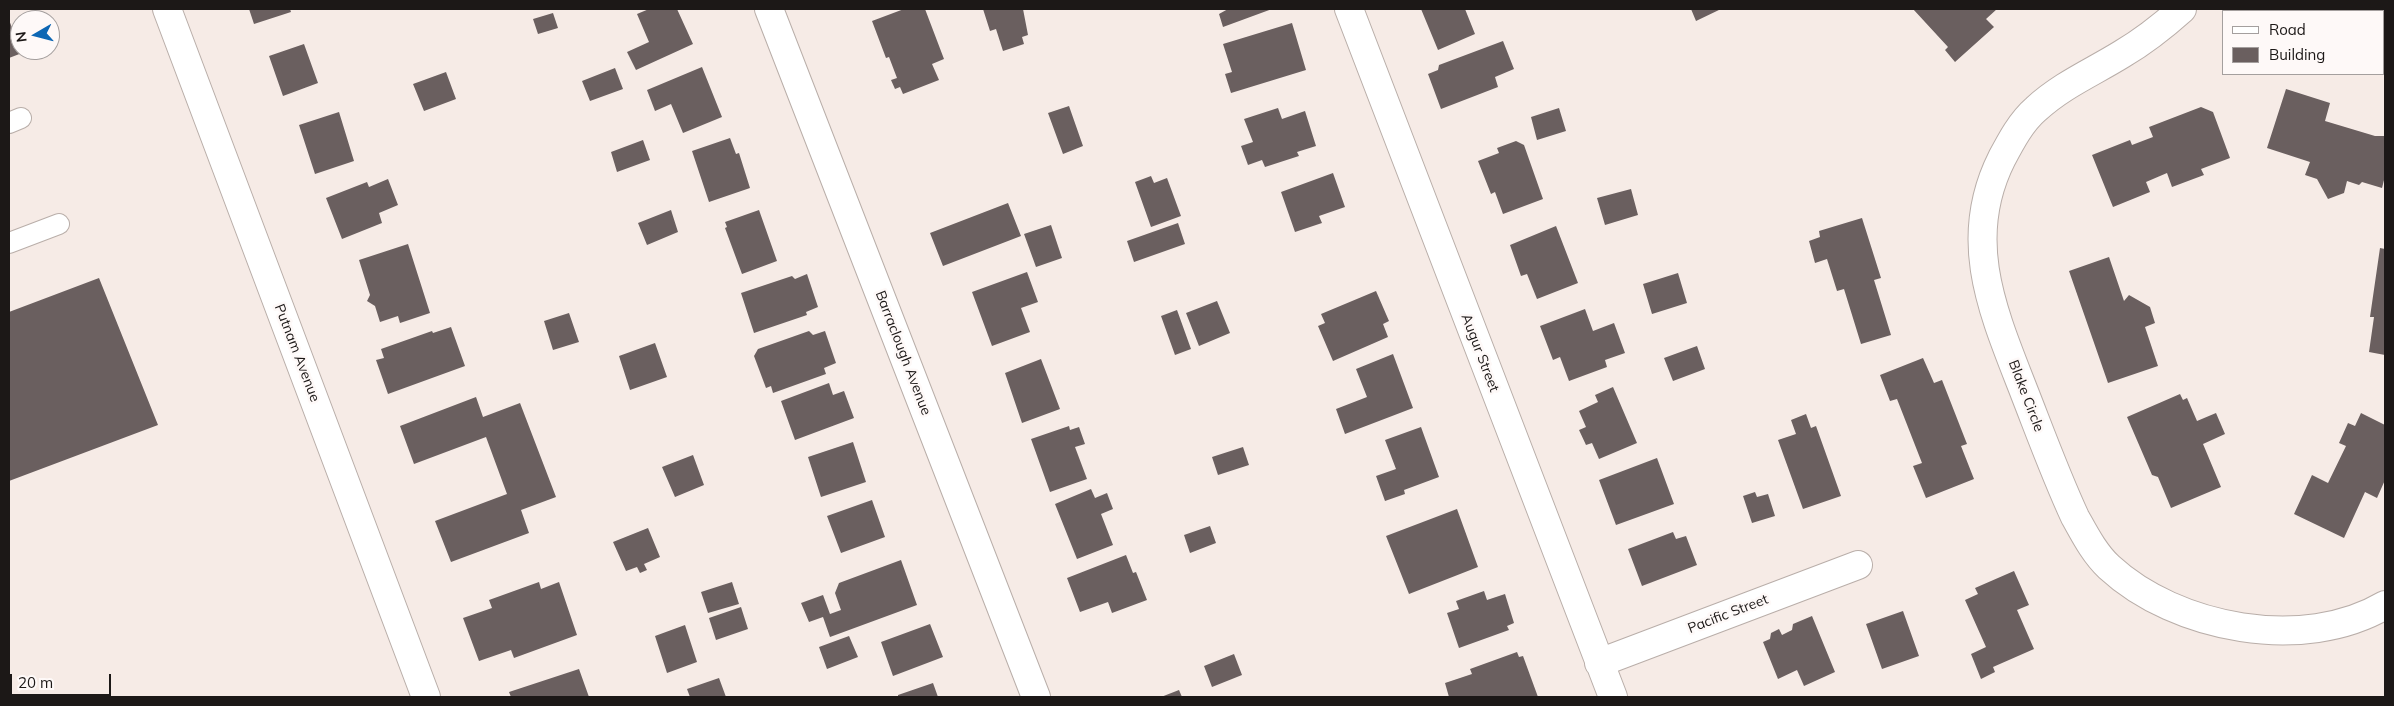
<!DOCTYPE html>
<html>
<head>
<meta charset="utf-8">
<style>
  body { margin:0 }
  #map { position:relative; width:2394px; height:706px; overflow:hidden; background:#f6ebe6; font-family:Mulish,sans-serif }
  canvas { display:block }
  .frame { position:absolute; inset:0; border:10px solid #1c1817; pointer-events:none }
  .legend { position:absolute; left:2222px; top:10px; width:162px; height:65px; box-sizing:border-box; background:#fef9f8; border:1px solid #a49f9e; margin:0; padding:6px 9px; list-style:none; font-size:15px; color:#1c1817 }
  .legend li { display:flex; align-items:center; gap:10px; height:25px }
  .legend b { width:25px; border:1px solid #a49f9e }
  .north { position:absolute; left:10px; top:10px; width:50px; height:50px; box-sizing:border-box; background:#fef9f8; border:1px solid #a49f9e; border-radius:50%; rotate:262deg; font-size:14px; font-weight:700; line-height:20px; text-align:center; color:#1c1817 }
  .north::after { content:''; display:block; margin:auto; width:18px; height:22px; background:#0d67b4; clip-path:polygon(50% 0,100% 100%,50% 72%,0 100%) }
  .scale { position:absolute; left:10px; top:674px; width:101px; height:22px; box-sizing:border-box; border:2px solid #1c1817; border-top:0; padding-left:6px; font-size:15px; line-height:18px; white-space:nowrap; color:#1c1817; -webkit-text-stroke:4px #fef9f8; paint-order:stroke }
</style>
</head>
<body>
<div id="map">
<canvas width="2394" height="706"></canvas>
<div class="frame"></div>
<ul class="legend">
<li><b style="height:6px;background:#fff"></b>Road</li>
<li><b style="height:14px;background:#6a5f5f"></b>Building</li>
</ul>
<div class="north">N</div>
<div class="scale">20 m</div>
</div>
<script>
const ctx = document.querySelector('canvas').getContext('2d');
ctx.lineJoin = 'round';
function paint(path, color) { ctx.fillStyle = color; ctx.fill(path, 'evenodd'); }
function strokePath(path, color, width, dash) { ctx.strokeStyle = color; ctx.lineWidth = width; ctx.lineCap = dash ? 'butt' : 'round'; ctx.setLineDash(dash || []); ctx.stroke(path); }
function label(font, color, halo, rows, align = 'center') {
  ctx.font = font + ' Mulish,sans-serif'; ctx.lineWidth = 5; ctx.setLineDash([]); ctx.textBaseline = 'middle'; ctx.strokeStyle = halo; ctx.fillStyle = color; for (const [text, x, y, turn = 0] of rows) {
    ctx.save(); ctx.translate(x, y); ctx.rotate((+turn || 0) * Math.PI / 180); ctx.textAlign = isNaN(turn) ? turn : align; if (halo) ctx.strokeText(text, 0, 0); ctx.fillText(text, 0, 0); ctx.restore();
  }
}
const building = new Path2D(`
  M 249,9 L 290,9 L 291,12 L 254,24 Z
  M 649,9 L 677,9 L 693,44 L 636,70 L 627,52 L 649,42 L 637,14 Z
  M 904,9 L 925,9 L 944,59 L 932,64 L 939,80 L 903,94 L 900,87 L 895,89 L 891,80 L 897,78 L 889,57 L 886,58 L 872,21 Z
  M 983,9 L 1023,9 L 1028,35 L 1022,37 L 1024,44 L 1003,51 L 996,29 L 990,31 Z
  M 1228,9 L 1272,9 L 1223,27 L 1219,14 Z
  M 1421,9 L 1465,9 L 1475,34 L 1438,50 Z
  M 1691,9 L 1721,9 L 1696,21 Z
  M 1913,9 L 1997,9 L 1986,19 L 1994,27 L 1955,62 L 1945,50 L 1948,47 Z
  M 553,13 L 558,28 L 538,34 L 533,19 Z
  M 9,20 L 22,53 L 9,58 Z
  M 1292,23 L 1306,70 L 1231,93 L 1225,74 L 1232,72 L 1223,44 Z
  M 1503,41 L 1514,69 L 1495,77 L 1498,87 L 1441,109 L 1428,74 L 1438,70 L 1439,65 Z
  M 304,44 L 318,83 L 283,96 L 269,56 Z
  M 702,67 L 722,117 L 683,133 L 671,104 L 655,111 L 647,90 Z
  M 615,68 L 623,89 L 590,101 L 582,81 Z
  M 446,72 L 456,99 L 424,111 L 413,84 Z
  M 2286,89 L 2330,103 L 2325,121 L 2375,136 L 2385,136 L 2385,176 L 2382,188 L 2362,182 L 2359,185 L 2347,181 L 2344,193 L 2328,199 L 2317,179 L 2305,175 L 2310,162 L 2267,148 Z
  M 1069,106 L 1083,146 L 1063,154 L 1048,113 Z
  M 2201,107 L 2213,112 L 2230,158 L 2201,169 L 2204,175 L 2172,187 L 2167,173 L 2146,182 L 2150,192 L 2113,207 L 2092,155 L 2130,140 L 2132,145 L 2153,137 L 2149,127 Z
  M 1278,108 L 1282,119 L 1305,111 L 1316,146 L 1297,152 L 1299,156 L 1265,167 L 1262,160 L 1248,165 L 1241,146 L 1253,142 L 1244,119 Z
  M 1559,108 L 1566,131 L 1537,140 L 1531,117 Z
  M 339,112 L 354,161 L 315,174 L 299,125 Z
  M 730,138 L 736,154 L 739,153 L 750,188 L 709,202 L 692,151 Z
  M 643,140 L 650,160 L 617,172 L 611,152 Z
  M 1516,141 L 1524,145 L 1543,199 L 1503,214 L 1495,192 L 1491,194 L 1478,161 L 1499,153 L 1497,148 Z
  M 1333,173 L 1345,207 L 1319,216 L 1322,223 L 1295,232 L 1281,192 Z
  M 1151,176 L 1154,183 L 1167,178 L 1181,216 L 1151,227 L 1135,182 Z
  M 388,179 L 398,205 L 379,213 L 382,223 L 342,239 L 326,198 L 367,182 L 369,187 Z
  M 1631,189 L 1638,215 L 1605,225 L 1597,198 Z
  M 1008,203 L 1021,236 L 943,266 L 930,233 Z
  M 671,210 L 678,232 L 647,245 L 638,223 Z
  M 759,210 L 777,261 L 742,274 L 725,228 L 727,227 L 725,222 Z
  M 1862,218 L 1881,278 L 1874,280 L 1891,335 L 1861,344 L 1844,289 L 1837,291 L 1827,259 L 1815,263 L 1809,241 L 1820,237 L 1819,231 Z
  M 1178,223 L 1185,244 L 1134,262 L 1127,241 Z
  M 1051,225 L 1062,258 L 1036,267 L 1024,234 Z
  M 1556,226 L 1578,283 L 1537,299 L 1527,274 L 1521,276 L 1510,245 Z
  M 408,244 L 430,313 L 400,323 L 398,316 L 380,322 L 375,306 L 367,301 L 370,295 L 359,260 Z
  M 2380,248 L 2385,249 L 2385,355 L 2369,352 L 2374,317 L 2370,317 Z
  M 2109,257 L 2124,301 L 2129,295 L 2150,307 L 2155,323 L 2145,327 L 2158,366 L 2108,383 L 2069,271 Z
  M 1027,272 L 1038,302 L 1021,308 L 1030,332 L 992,346 L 972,292 Z
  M 1678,273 L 1687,303 L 1652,314 L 1643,284 Z
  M 807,274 L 818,307 L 806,312 L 807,315 L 754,333 L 741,293 L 792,276 L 795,279 Z
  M 99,278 L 158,425 L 9,481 L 9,312 Z
  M 1376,291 L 1389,321 L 1383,324 L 1388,337 L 1333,361 L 1318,326 L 1325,323 L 1321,314 Z
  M 1217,301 L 1230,333 L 1199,346 L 1186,313 Z
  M 1585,309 L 1593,331 L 1614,323 L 1625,353 L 1605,360 L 1607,367 L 1569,381 L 1560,357 L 1553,360 L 1540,326 Z
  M 1177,310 L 1191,349 L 1175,355 L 1161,316 Z
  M 569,313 L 579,342 L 553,350 L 544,321 Z
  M 451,327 L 465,366 L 388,394 L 376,360 L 384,358 L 381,349 L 432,331 L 433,333 Z
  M 809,331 L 813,335 L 825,331 L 836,363 L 824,368 L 826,374 L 773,393 L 771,386 L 766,388 L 754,356 L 758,349 Z
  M 655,343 L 667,377 L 630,390 L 619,356 Z
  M 1697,346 L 1705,369 L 1673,381 L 1664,358 Z
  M 1393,354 L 1413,408 L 1345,434 L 1336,409 L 1367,397 L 1356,369 Z
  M 1923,358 L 1934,383 L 1942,380 L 1967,444 L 1961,446 L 1974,479 L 1926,498 L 1913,466 L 1922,463 L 1897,399 L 1890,401 L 1880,375 Z
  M 1041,359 L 1060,409 L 1022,423 L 1005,373 Z
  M 829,383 L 833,395 L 844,391 L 854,418 L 795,440 L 781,401 Z
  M 1613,387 L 1637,443 L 1599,459 L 1592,443 L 1586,445 L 1579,430 L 1586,427 L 1579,411 L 1598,402 L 1595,395 Z
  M 2180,394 L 2183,400 L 2187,398 L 2197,421 L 2216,413 L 2225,434 L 2203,444 L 2221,487 L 2171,508 L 2158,477 L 2152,475 L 2127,417 Z
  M 476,397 L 483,417 L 520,403 L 556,497 L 521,510 L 529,533 L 451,562 L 435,521 L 507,494 L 486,437 L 414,464 L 400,426 Z
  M 2361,413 L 2385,425 L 2385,480 L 2377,498 L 2365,492 L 2344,538 L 2294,514 L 2312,475 L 2328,483 L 2346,446 L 2339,443 L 2348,423 L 2355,426 Z
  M 1806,414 L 1811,428 L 1816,426 L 1841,496 L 1803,509 L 1778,440 L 1796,434 L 1791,420 Z
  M 1069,426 L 1070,430 L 1079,427 L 1085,444 L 1075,447 L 1087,479 L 1050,492 L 1031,439 Z
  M 1421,427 L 1439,477 L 1404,490 L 1405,494 L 1385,501 L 1376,476 L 1396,469 L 1385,440 Z
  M 853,442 L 866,482 L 821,497 L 808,457 Z
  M 1243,447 L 1249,465 L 1218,475 L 1212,457 Z
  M 693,455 L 704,485 L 675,497 L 662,467 Z
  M 1657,458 L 1674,504 L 1616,525 L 1599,480 Z
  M 1091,489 L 1095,498 L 1107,493 L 1113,509 L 1101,514 L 1113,545 L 1077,559 L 1055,504 Z
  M 1755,492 L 1757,497 L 1768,494 L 1775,516 L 1752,523 L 1743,496 Z
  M 872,500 L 885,537 L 841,553 L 827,516 Z
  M 1457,509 L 1478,567 L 1409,594 L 1386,536 Z
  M 1210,526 L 1216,543 L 1190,553 L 1184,535 Z
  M 648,528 L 660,557 L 644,564 L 647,570 L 640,573 L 637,567 L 626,571 L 613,542 Z
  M 1673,532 L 1676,539 L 1686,536 L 1697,565 L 1642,586 L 1628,549 Z
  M 1126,555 L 1133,573 L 1136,572 L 1147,600 L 1112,613 L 1108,602 L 1080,612 L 1067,578 Z
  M 901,560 L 917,605 L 830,637 L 823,617 L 809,622 L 801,603 L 823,595 L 830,614 L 841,610 L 835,593 L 839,583 Z
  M 2014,571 L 2029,605 L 2017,610 L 2034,649 L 1993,667 L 1995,672 L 1981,679 L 1971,654 L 1986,647 L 1965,600 L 1978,594 L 1975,588 Z
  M 539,582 L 541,589 L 559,582 L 577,635 L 514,658 L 511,650 L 479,661 L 463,618 L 492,608 L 489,600 Z
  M 732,582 L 739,604 L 708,613 L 701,592 Z
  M 1484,591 L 1487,600 L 1505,594 L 1514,623 L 1507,626 L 1509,630 L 1459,648 L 1447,613 L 1459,609 L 1456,601 Z
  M 741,607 L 748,629 L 716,640 L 709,618 Z
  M 1903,611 L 1919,656 L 1882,669 L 1866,624 Z
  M 1812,616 L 1835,672 L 1804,686 L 1797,670 L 1778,679 L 1763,642 L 1770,639 L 1771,633 L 1779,629 L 1782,635 L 1792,630 L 1793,624 Z
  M 930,624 L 943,657 L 893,676 L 881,642 Z
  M 685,625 L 697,662 L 667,673 L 655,636 Z
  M 849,636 L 858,657 L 827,669 L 819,647 Z
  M 1517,652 L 1519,657 L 1523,656 L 1538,697 L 1449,697 L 1445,683 L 1472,674 L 1470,669 Z
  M 1234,654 L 1242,675 L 1212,687 L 1204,666 Z
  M 579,669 L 589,697 L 511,697 L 509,692 Z
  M 719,678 L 726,697 L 690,697 L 687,689 Z
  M 933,683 L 938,697 L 898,697 L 898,695 Z
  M 1179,690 L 1182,697 L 1161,697 Z`);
const service = new Path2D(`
  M 9,123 L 21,118
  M 9,243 L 59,224`);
const minor = new Path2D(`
  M 769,9 L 1036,697
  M 1349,9 L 1613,697
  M 2182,9 C 2163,26 2144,41 2122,54 C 2093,72 2062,85 2036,109 C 2021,122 2011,141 2002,158 C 1960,241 1994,314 2025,394 C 2041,435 2056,476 2075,517 C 2084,533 2094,553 2109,567 C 2176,629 2304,653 2385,605
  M 2297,9 L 2302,11
  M 2383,51 L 2385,52
  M 1599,663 L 1858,565`);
const secondary = new Path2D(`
  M 167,9 L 426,697`);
const streetNames = [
  ["Putnam Avenue",297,353,69],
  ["Barraclough Avenue",903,353,69],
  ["Augur Street",1480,353,69],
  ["Blake Circle",2026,396,69],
  ["Pacific Street",1728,614,-21]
];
paint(building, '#6a5f5f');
strokePath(service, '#b9aea9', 22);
strokePath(minor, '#b9aea9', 30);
strokePath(secondary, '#b9aea9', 30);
strokePath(service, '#fff', 20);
strokePath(minor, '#fff', 28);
strokePath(secondary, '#fff', 28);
label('14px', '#1c1817', '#fef9f8', streetNames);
</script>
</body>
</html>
